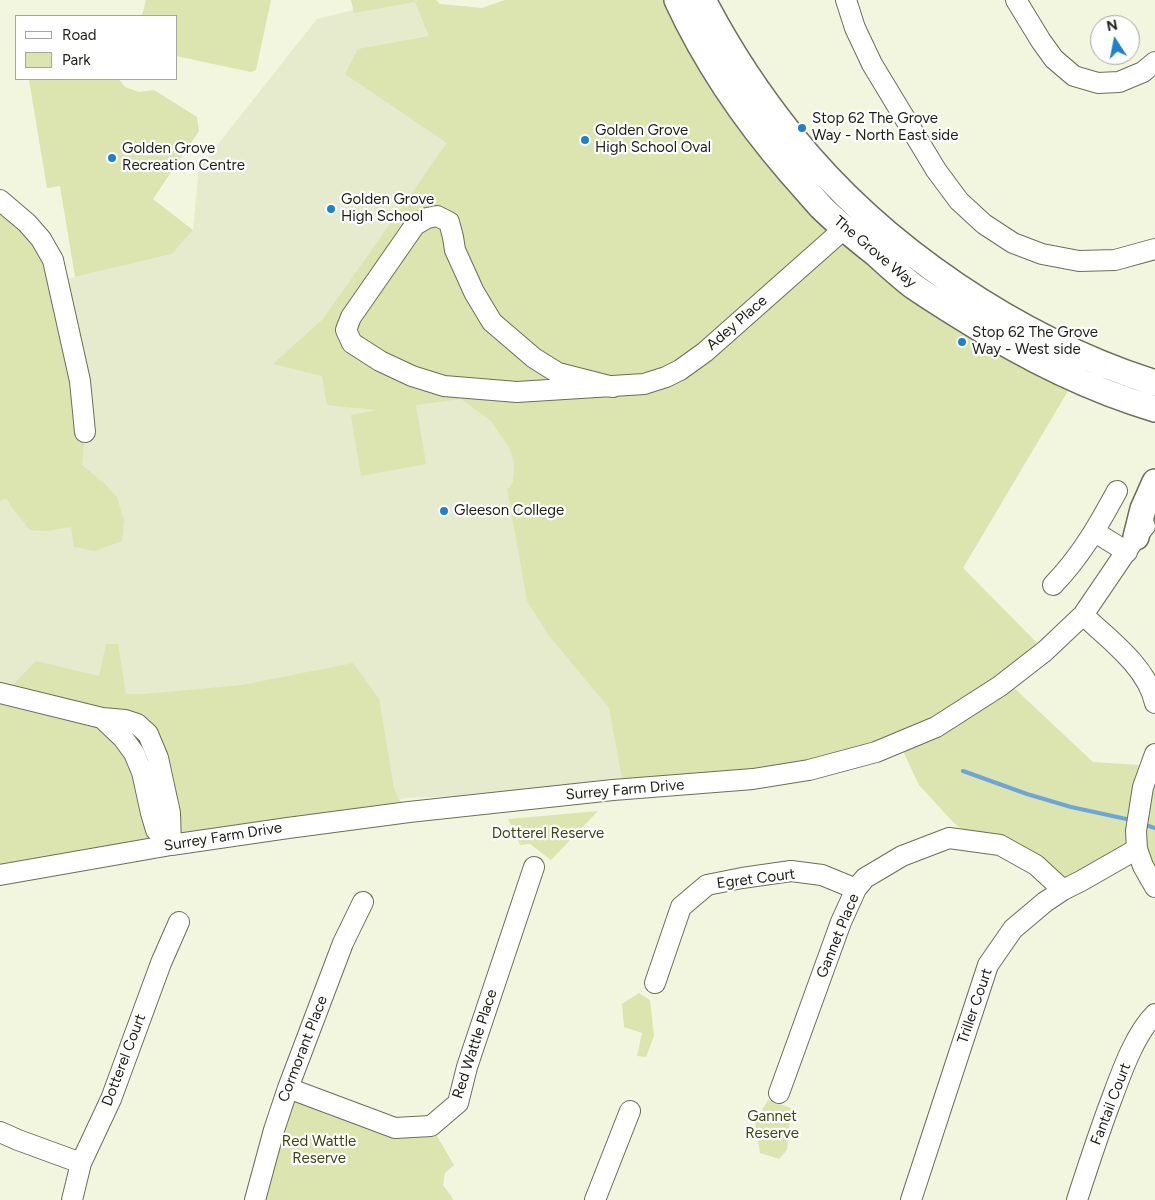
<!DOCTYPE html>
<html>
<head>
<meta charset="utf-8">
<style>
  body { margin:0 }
  #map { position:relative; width:1155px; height:1200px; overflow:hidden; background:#f3f6df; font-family:Figtree,sans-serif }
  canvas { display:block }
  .legend { position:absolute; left:15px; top:15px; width:162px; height:65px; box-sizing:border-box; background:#fff; border:1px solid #a5a5a2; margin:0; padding:6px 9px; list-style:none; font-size:15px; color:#1d1e16 }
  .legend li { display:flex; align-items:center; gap:10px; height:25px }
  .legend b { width:25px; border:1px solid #a5a5a2 }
  .north { position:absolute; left:1090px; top:15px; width:50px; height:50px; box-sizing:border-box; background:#fff; border:1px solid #a5a5a2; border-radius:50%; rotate:349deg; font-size:14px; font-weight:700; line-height:20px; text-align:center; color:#1d1e16 }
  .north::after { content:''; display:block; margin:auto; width:18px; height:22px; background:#1d82cd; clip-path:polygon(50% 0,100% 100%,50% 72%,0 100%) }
</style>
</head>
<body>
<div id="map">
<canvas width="1155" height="1200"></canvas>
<ul class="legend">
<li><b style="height:6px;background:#fff"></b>Road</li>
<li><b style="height:14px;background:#dce4af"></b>Park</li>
</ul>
<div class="north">N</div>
</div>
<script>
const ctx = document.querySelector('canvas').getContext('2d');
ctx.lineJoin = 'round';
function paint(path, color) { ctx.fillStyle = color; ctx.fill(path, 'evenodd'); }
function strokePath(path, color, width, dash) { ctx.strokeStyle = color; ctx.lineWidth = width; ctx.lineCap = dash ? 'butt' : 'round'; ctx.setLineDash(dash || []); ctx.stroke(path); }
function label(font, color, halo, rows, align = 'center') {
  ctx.font = font + ' Figtree,sans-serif'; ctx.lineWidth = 4.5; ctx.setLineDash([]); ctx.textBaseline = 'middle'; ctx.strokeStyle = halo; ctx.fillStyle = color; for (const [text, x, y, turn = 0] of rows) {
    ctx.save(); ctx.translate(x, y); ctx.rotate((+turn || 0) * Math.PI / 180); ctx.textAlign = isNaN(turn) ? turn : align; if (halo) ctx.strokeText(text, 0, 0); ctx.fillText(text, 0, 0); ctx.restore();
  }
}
const built = new Path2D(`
  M 394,0 L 436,0 L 440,4 L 482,8 L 505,0 L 716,70 L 887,263 L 1075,379 L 963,568 L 1045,651 L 613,790 L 407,798 L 0,874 L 0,205 L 58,281 L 172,254 L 193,230 L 199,168 L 317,19 Z`);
const green = new Path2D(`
  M 146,0 L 271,0 L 256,70 L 251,72 L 176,56 L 176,16 L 142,16 Z
  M 351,0 L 415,0 L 415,2 L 418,0 L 436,0 L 440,4 L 482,8 L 505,0 L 672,0 L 762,137 L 887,263 L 1075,379 L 963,568 L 1045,651 L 876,752 L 624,789 L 609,708 L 550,637 L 527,601 L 507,488 L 510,488 L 513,481 L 514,472 L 514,462 L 509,447 L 491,421 L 461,399 L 416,405 L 426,464 L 361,476 L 351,415 L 377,410 L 327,405 L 322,376 L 273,364 L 323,319 L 447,143 L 345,74 L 358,49 L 429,36 L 415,2 L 354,13 Z
  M 30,79 L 119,79 L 125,87 L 139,92 L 154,90 L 197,117 L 199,131 L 153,199 L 193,230 L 172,254 L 75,277 L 60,186 L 47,188 L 29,80 Z
  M 0,201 L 37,234 L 85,432 L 82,465 L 104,483 L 117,497 L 124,521 L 122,541 L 95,551 L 74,547 L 71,527 L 47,531 L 30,530 L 15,512 L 6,498 L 0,501 Z
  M 106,644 L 118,644 L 126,694 L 145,694 L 242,685 L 353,663 L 379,699 L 394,788 L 398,798 L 409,812 L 0,874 L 0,700 L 4,694 L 36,661 L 99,676 ZM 125,720 L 158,758 L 142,772 Z
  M 1012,686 L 1093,762 L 1155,766 L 1155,887 L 1137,850 L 1063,890 L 977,842 L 953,822 L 919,785 L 902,749 Z
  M 598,811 L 551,860 L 530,844 L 520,845 L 508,819 Z
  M 639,993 L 650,1000 L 654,1036 L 646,1057 L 637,1056 L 642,1033 L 624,1027 L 622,1004 Z
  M 288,1088 L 395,1128 L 431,1126 L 454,1165 L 445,1173 L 443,1185 C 446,1190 451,1194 453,1200 L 255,1200 Z
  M 768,1100 L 791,1108 L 787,1150 L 779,1159 L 760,1153 L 755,1122 Z`);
const stream = new Path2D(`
  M 963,771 L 1027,794 L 1071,807 L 1131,820
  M 1143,824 L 1155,828`);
const minor = new Path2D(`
  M 846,0 L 855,28 L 872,64 L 936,170 L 959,201 L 984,224 L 1013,243 L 1042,254 L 1079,261 L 1115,260 L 1155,249
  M 1016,0 L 1041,41 L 1054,59 L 1074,76 L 1098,83 L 1119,82 L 1143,72 L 1155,62
  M 0,200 L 27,223 L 41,239 L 53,260 L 80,381 L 85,432
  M 613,387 L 558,373 L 534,358 L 492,322 L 474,292 L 455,250 L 453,237 L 449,222 L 437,216 L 427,218 L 415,225 L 351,317 L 346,330 L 352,343 L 380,361 L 412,376 L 444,386 L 517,392 L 644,384 L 666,377 L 680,370 L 705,352 L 845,228
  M 1095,532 L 1127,552
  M 1053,585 C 1081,556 1098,526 1117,491
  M 1083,615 C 1109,639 1147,667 1155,703
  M 0,693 L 102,718
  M 102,718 L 125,720 L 137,724 L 148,734 L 158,758 L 170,813 L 171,845 L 156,830 L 151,813 L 142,772 L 134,753 L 123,738 Z
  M 1155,754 L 1143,787 L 1136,831 L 1137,849 L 1143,866 L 1155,887
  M 0,875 L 171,845 L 288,828 L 409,812 L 613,790 L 753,779 L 809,770 L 876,752 L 936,727 L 1000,686 L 1045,651 L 1083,615 L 1136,537 L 1145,526
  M 655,983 L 681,907 L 707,885 L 742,878 L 791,871 L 822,875 L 856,889
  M 288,1088 L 395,1128 L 431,1126 L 458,1103 L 467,1067 L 534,867
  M 779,1093 L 841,922 L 856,889 L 865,878 L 902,856 L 949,838 L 1000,845 L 1036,865 L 1063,890
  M 0,1132 L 18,1140 L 81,1163
  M 72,1200 L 81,1163 L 111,1099 L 161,963 L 179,922
  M 255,1200 L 274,1130 L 288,1088 L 343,943 L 363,902
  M 595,1200 L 630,1111
  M 911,1200 L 988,965 L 1013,929 L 1045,902 L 1063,890 L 1081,881 L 1137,849
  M 1077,1200 C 1088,1166 1099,1132 1112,1098 C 1122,1071 1135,1034 1155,1014`);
const major = new Path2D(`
  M 677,0 C 706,63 746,121 791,173 C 801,184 811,196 821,207 C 838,224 857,239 876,254 C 888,265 900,276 913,286 C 929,297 945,307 961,317 C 1021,355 1087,389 1155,409
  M 703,0 C 728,48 758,94 792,136 C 882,248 1018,339 1155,383
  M 1136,537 L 1143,509 L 1155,482`);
const markers = [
  [802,128,5,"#1d82cd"],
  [585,140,5,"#1d82cd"],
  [112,158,5,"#1d82cd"],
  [331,209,5,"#1d82cd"],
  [962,342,5,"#1d82cd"],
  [444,511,5,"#1d82cd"]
];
const poiNames = [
  ["Stop 62 The Grove",812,119],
  ["Way - North East side",812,136],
  ["Golden Grove",595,131],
  ["High School Oval",595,148],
  ["Golden Grove",122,149],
  ["Recreation Centre",122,166],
  ["Golden Grove",341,200],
  ["High School",341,217],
  ["Stop 62 The Grove",972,333],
  ["Way - West side",972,350],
  ["Gleeson College",454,511]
];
const streetNames = [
  ["The Grove Way",875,252,40],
  ["Adey Place",737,323,-41],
  ["Surrey Farm Drive",625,790,-5],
  ["Surrey Farm Drive",223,837,-9],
  ["Egret Court",756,879,-7],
  ["Gannet Place",838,936,-68],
  ["Triller Court",975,1006,-71],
  ["Red Wattle Place",475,1044,-72],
  ["Cormorant Place",303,1049,-69],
  ["Dotterel Court",124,1060,-69],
  ["Fantail Court",1111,1104,-69]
];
const parkNames = [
  ["Dotterel Reserve",548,834],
  ["Gannet",772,1117],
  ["Reserve",772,1134],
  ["Red Wattle",319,1142],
  ["Reserve",319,1159]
];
paint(built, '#e6ebcd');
paint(green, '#dce4af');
strokePath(stream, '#6ea5d7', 4);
strokePath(minor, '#6b6e5a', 22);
strokePath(major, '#6b6e5a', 28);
strokePath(minor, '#fff', 20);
strokePath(major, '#fff', 25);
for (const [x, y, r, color] of markers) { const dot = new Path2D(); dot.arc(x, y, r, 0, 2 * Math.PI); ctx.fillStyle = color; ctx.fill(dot); strokePath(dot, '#fff', 2); }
label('15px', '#1d1e16', '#fff', poiNames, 'left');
label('15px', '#1d1e16', '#fff', streetNames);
label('15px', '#40450f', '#fff', parkNames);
</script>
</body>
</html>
